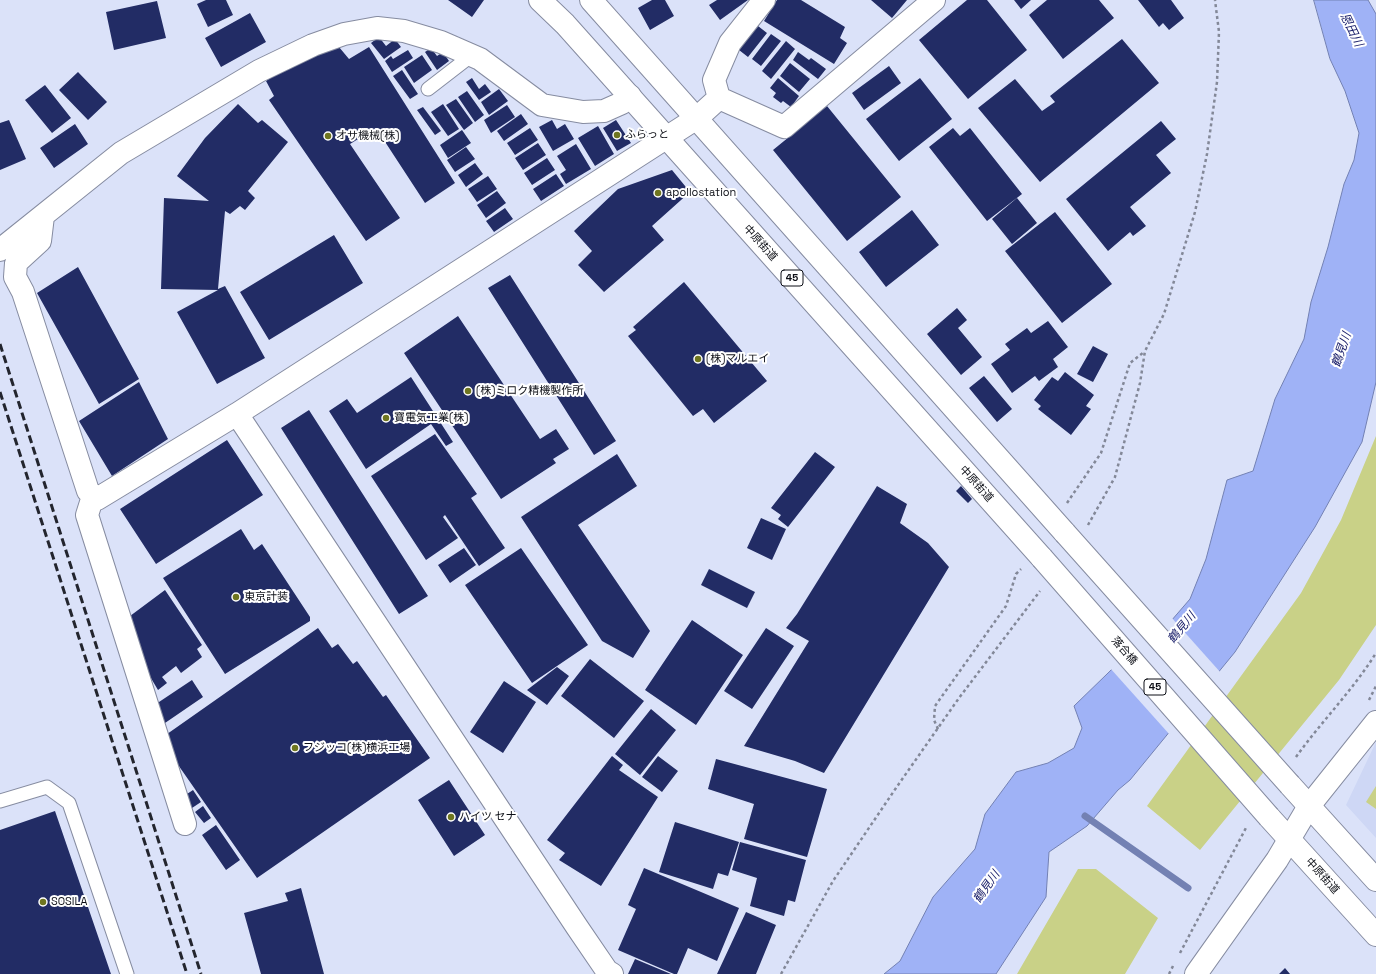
<!DOCTYPE html>
<html>
<head>
<meta charset="utf-8">
<style>
  body { margin:0 }
  canvas { display:block; background:#dbe2f9 }
</style>
</head>
<body>
<canvas width="1376" height="974"></canvas>
<script>
const ctx = document.querySelector('canvas').getContext('2d');
ctx.lineJoin = 'round';
function paint(path, color) { ctx.fillStyle = color; ctx.fill(path, 'evenodd'); }
function strokePath(path, color, width, dash) { ctx.strokeStyle = color; ctx.lineWidth = width; ctx.lineCap = dash ? 'butt' : 'round'; ctx.setLineDash(dash || []); ctx.stroke(path); }
function label(font, color, halo, rows, align = 'center') {
  ctx.font = font + ' "Space Grotesk","Noto Sans JP",sans-serif'; ctx.lineWidth = 4; ctx.setLineDash([]); ctx.textBaseline = 'middle'; ctx.strokeStyle = halo; ctx.fillStyle = color; for (const [text, x, y, turn = 0] of rows) {
    ctx.save(); ctx.translate(x, y); ctx.rotate((+turn || 0) * Math.PI / 180); ctx.textAlign = isNaN(turn) ? turn : align; if (halo) ctx.strokeText(text, 0, 0); ctx.fillText(text, 0, 0); ctx.restore();
  }
}
const built = new Path2D(`
  M 1376,742 L 1376,838 L 1346,805 Z`);
const green = new Path2D(`
  M 1376,436 L 1376,625 L 1339,680 L 1200,850 L 1147,806 L 1301,593 L 1341,520 Z
  M 1376,786 L 1376,809 L 1366,802 Z
  M 1078,869 L 1096,869 L 1158,918 L 1125,974 L 1017,974 Z`);
const water = new Path2D(`
  M 1314,0 L 1368,0 L 1376,14 L 1376,382 L 1362,442 L 1315,527 L 1235,652 L 1130,780 L 1118,790 L 1087,826 L 1049,852 L 1046,897 L 996,974 L 884,974 L 900,961 L 933,897 L 975,849 L 985,814 L 1016,772 L 1048,763 L 1074,748 L 1082,728 L 1074,706 L 1141,641 L 1171,621 L 1190,599 L 1206,559 L 1227,480 L 1253,471 L 1275,399 L 1304,339 L 1311,302 L 1328,247 L 1344,184 L 1354,160 L 1359,133 L 1345,91 L 1330,59 Z`);
const pier = new Path2D(`
  M 1171,617 L 1221,673 L 1170,735 L 1110,668 L 1140,639 Z`);
const stream = new Path2D(`
  M 1085,816 L 1188,888`);
const building = new Path2D(`
  M 206,0 L 226,0 L 233,15 L 208,27 L 197,4 Z
  M 448,0 L 484,0 L 472,17 Z
  M 652,0 L 665,0 L 674,16 L 650,30 L 638,8 Z
  M 717,0 L 748,0 L 720,20 L 709,5 Z
  M 777,0 L 801,0 L 845,27 L 840,38 L 847,43 L 834,64 L 764,21 Z
  M 871,0 L 907,0 L 892,18 Z
  M 967,0 L 987,0 L 1027,50 L 968,99 L 919,40 Z
  M 1014,0 L 1031,0 L 1021,9 Z
  M 1047,0 L 1099,0 L 1114,18 L 1063,59 L 1029,15 Z
  M 1138,0 L 1171,0 L 1184,18 L 1169,30 L 1163,23 L 1159,27 Z
  M 157,1 L 166,38 L 114,50 L 106,12 Z
  M 250,13 L 266,42 L 221,67 L 205,38 Z
  M 758,26 L 767,33 L 748,57 L 739,50 Z
  M 771,34 L 781,41 L 761,66 L 752,59 Z
  M 379,37 L 386,46 L 395,39 L 401,47 L 384,59 L 371,43 Z
  M 1122,39 L 1159,83 L 1040,182 L 978,108 L 1015,79 L 1042,111 L 1055,102 L 1050,96 Z
  M 786,41 L 795,49 L 771,79 L 762,71 Z
  M 339,47 L 349,59 L 369,47 L 455,183 L 425,203 L 376,128 L 350,144 L 400,218 L 366,241 L 269,100 L 274,96 L 266,81 L 288,66 Z
  M 431,48 L 437,56 L 443,52 L 449,61 L 437,70 L 425,52 Z
  M 408,50 L 413,58 L 392,72 L 385,61 L 391,56 L 393,59 Z
  M 798,52 L 809,60 L 811,58 L 826,69 L 818,79 L 793,60 Z
  M 422,55 L 432,70 L 414,83 L 404,67 Z
  M 790,63 L 810,79 L 799,92 L 780,76 Z
  M 889,66 L 901,83 L 864,110 L 852,93 Z
  M 402,70 L 418,94 L 410,99 L 393,76 Z
  M 78,72 L 107,102 L 88,120 L 59,90 Z
  M 472,78 L 479,89 L 485,84 L 491,92 L 479,100 L 466,82 Z
  M 778,78 L 799,96 L 791,107 L 783,101 L 781,103 L 773,97 L 776,93 L 770,88 Z
  M 920,78 L 952,119 L 899,161 L 866,119 Z
  M 45,85 L 71,118 L 52,133 L 25,100 Z
  M 499,89 L 508,101 L 489,115 L 481,102 Z
  M 467,91 L 484,115 L 475,122 L 458,97 Z
  M 456,99 L 473,123 L 464,130 L 446,105 Z
  M 238,104 L 258,123 L 262,120 L 288,142 L 248,191 L 255,198 L 245,210 L 240,206 L 230,214 L 225,211 L 218,289 L 225,286 L 265,358 L 217,384 L 177,312 L 218,290 L 161,289 L 164,198 L 209,201 L 177,176 L 205,138 Z
  M 443,104 L 459,129 L 448,136 L 431,112 Z
  M 507,105 L 515,117 L 491,133 L 484,120 Z
  M 827,106 L 901,197 L 847,241 L 773,150 Z
  M 423,107 L 441,131 L 435,135 L 417,110 Z
  M 521,114 L 528,124 L 504,141 L 497,131 Z
  M 9,120 L 26,159 L 0,170 L 0,123 Z
  M 552,120 L 557,129 L 565,124 L 574,139 L 553,151 L 539,127 Z
  M 616,120 L 631,143 L 617,151 L 603,128 Z
  M 1161,121 L 1176,139 L 1156,155 L 1171,173 L 1130,207 L 1146,226 L 1133,236 L 1130,232 L 1108,251 L 1066,199 Z
  M 75,124 L 88,144 L 54,168 L 40,148 Z
  M 598,126 L 614,154 L 595,166 L 578,138 Z
  M 530,128 L 538,140 L 515,155 L 507,143 Z
  M 953,128 L 960,136 L 970,128 L 1022,194 L 987,221 L 929,147 Z
  M 462,130 L 471,143 L 448,158 L 440,145 Z
  M 538,143 L 546,155 L 523,170 L 515,158 Z
  M 576,144 L 591,169 L 566,184 L 560,174 L 566,170 L 557,156 Z
  M 466,147 L 475,159 L 455,172 L 447,160 Z
  M 547,158 L 555,170 L 532,185 L 524,173 Z
  M 475,163 L 483,174 L 466,187 L 458,175 Z
  M 672,170 L 690,192 L 652,226 L 664,240 L 604,292 L 578,265 L 592,251 L 574,231 L 618,189 Z
  M 556,174 L 564,186 L 541,201 L 533,189 Z
  M 488,176 L 497,189 L 477,202 L 468,189 Z
  M 497,191 L 506,203 L 486,218 L 477,205 Z
  M 1017,198 L 1037,223 L 1012,244 L 992,219 Z
  M 505,208 L 513,219 L 494,232 L 486,221 Z
  M 912,210 L 939,245 L 886,287 L 859,252 Z
  M 1055,212 L 1112,284 L 1062,323 L 1005,251 Z
  M 334,235 L 363,283 L 269,340 L 240,292 Z
  M 78,267 L 139,379 L 99,404 L 37,293 Z
  M 510,275 L 616,441 L 594,455 L 488,288 Z
  M 684,282 L 767,381 L 714,423 L 703,409 L 693,416 L 628,336 L 636,330 L 633,327 Z
  M 957,308 L 967,320 L 958,328 L 982,357 L 961,375 L 927,334 Z
  M 458,316 L 540,439 L 556,429 L 569,449 L 553,459 L 556,463 L 501,499 L 404,353 Z
  M 1048,321 L 1068,347 L 1053,359 L 1058,367 L 1039,381 L 1035,376 L 1012,393 L 991,364 L 1010,350 L 1005,344 L 1027,328 L 1031,333 Z
  M 1093,346 L 1108,354 L 1093,382 L 1077,374 Z
  M 1065,372 L 1094,395 L 1086,406 L 1091,409 L 1071,435 L 1038,409 L 1041,406 L 1034,400 L 1052,377 L 1058,381 Z
  M 984,376 L 1012,409 L 997,422 L 969,388 Z
  M 411,377 L 453,442 L 446,446 L 431,424 L 366,469 L 329,411 L 347,399 L 357,413 Z
  M 139,382 L 168,439 L 112,476 L 79,421 Z
  M 309,410 L 428,596 L 399,614 L 281,428 Z
  M 435,434 L 477,494 L 471,498 L 505,548 L 479,566 L 445,515 L 443,517 L 458,538 L 426,560 L 371,476 Z
  M 227,440 L 263,495 L 156,564 L 120,509 Z
  M 815,452 L 835,467 L 788,527 L 778,519 L 781,515 L 771,508 Z
  M 617,454 L 637,486 L 578,525 L 650,631 L 633,658 L 602,641 L 521,517 Z
  M 877,486 L 907,504 L 900,523 L 928,543 L 949,567 L 824,773 L 795,761 L 744,746 L 809,641 L 786,628 L 797,614 Z
  M 961,486 L 972,499 L 968,503 L 956,491 Z
  M 761,518 L 786,529 L 772,560 L 747,548 Z
  M 241,529 L 254,550 L 262,544 L 310,617 L 310,621 L 225,674 L 163,578 Z
  M 464,548 L 476,565 L 450,583 L 438,565 Z
  M 521,548 L 588,645 L 532,683 L 465,585 Z
  M 709,569 L 755,592 L 747,608 L 701,585 Z
  M 165,590 L 202,645 L 197,649 L 202,657 L 181,673 L 176,666 L 162,677 L 167,683 L 158,690 L 139,658 L 126,619 Z
  M 692,620 L 743,655 L 696,725 L 645,690 Z
  M 318,628 L 332,648 L 338,644 L 353,664 L 357,661 L 383,697 L 386,695 L 430,758 L 257,878 L 160,739 Z
  M 766,628 L 794,646 L 752,709 L 724,691 Z
  M 590,659 L 644,701 L 614,738 L 561,696 Z
  M 557,667 L 569,676 L 547,705 L 527,690 Z
  M 192,680 L 203,697 L 165,723 L 153,706 Z
  M 504,681 L 536,702 L 503,753 L 470,732 Z
  M 651,709 L 676,730 L 640,775 L 615,754 Z
  M 612,756 L 623,765 L 619,770 L 658,797 L 601,886 L 559,860 L 565,853 L 547,840 Z
  M 658,756 L 678,771 L 662,792 L 642,777 Z
  M 716,759 L 827,789 L 807,857 L 744,839 L 754,804 L 708,789 Z
  M 449,780 L 485,835 L 454,856 L 418,800 Z
  M 193,790 L 201,802 L 192,808 L 184,796 Z
  M 203,806 L 211,818 L 204,823 L 195,812 Z
  M 55,811 L 111,974 L 0,974 L 0,830 Z
  M 675,822 L 739,842 L 728,876 L 718,873 L 713,889 L 659,872 Z
  M 216,825 L 240,860 L 226,870 L 202,835 Z
  M 740,842 L 806,860 L 795,902 L 788,900 L 784,916 L 750,906 L 757,878 L 732,870 Z
  M 644,868 L 739,908 L 717,961 L 688,948 L 677,974 L 674,974 L 618,950 L 636,909 L 628,905 Z
  M 301,888 L 324,974 L 261,974 L 244,913 L 288,901 L 285,893 Z
  M 746,912 L 776,925 L 756,974 L 717,974 Z
  M 635,959 L 671,974 L 628,974 Z
  M 1285,968 L 1290,974 L 1279,974 Z`);
const path = new Path2D(`
  M 1067,503 L 1101,453 L 1130,363 L 1144,352
  M 1088,525 L 1115,477 L 1140,383 L 1145,351 L 1164,314 L 1195,212 L 1207,154 L 1217,82 L 1219,32 L 1215,0
  M 1369,700 L 1376,686
  M 938,729 L 934,720 L 935,706 L 1006,606 L 1016,574 L 1021,569
  M 1296,757 C 1321,722 1353,690 1376,653
  M 1180,953 L 1247,826
  M 781,974 L 833,881 L 896,788 L 959,698 L 1040,591
  M 1169,974 L 1173,966`);
const service = new Path2D(`
  M 428,89 L 472,55
  M 0,801 L 47,787 L 69,803 L 127,974`);
const minor = new Path2D(`
  M 719,98 L 784,127 L 934,0
  M 43,216 L 40,241 L 16,263 L 15,277 L 23,292 L 88,491 L 97,499 L 237,414 L 697,118 L 719,98 L 714,80 L 730,43 L 764,0
  M 0,250 L 121,153 L 259,71 L 313,45 L 344,34 L 377,28 L 404,31 L 441,42 L 480,59 L 542,105 L 583,112 L 604,111 L 622,103 L 630,96
  M 237,414 L 577,927 L 607,971 L 612,974
  M 93,496 L 87,515 L 185,824`);
const tertiary = new Path2D(`
  M 1196,974 L 1277,860 L 1309,806 L 1376,722`);
const primary = new Path2D(`
  M 540,0 L 565,24 L 1042,558
  M 591,0 L 1065,533
  M 1290,785 L 1376,880
  M 1269,817 L 1376,935`);
const rail = new Path2D(`
  M 0,344 L 201,974
  M 0,392 L 187,974`);
const primaryBridge = new Path2D(`
  M 1065,533 L 1290,785
  M 1042,558 L 1269,817`);
const markers = [
  [617,135,4,"#6f761f"],
  [328,136,4,"#6f761f"],
  [658,193,4,"#6f761f"],
  [698,359,4,"#6f761f"],
  [468,391,4,"#6f761f"],
  [386,418,4,"#6f761f"],
  [236,597,4,"#6f761f"],
  [295,748,4,"#6f761f"],
  [451,817,4,"#6f761f"],
  [43,902,4,"#6f761f"]
];
const shields = [
  [792,278,22],
  [1155,687,22]
];
const shieldNames = [
  ["45",792,278],
  ["45",1155,687]
];
const poiNames = [
  ["ふらっと",625,135],
  ["オサ機械(株)",336,136],
  ["apollostation",666,193],
  ["(株)マルエイ",706,359],
  ["(株)ミロク精機製作所",476,391],
  ["寶電気工業(株)",394,418],
  ["東京計装",244,597],
  ["フジッコ(株)横浜工場",303,748],
  ["ハイツ セナ",459,817],
  ["SOSILA",51,902]
];
const streetNames = [
  ["中原街道",760,243,48],
  ["中原街道",976,484,48],
  ["落合橋",1124,651,49],
  ["中原街道",1322,876,48]
];
const waterNames = [
  ["恩田川",1351,30,64],
  ["鶴見川",1342,350,-71],
  ["鶴見川",1182,628,-50],
  ["鶴見川",987,887,-55]
];
paint(built, '#ced7f5');
paint(green, '#c9d187');
paint(water, '#9fb2f6');
strokePath(water, '#7381b3', 1);
paint(pier, '#dbe2f9');
strokePath(stream, '#7381b3', 7);
paint(building, '#222c65');
strokePath(service, '#868ca1', 15);
strokePath(minor, '#868ca1', 24);
strokePath(tertiary, '#868ca1', 24);
strokePath(primary, '#868ca1', 24);
strokePath(path, '#838898', 2.5, [3, 3]);
strokePath(service, '#fff', 13);
strokePath(minor, '#fff', 22);
strokePath(tertiary, '#fff', 22);
strokePath(primary, '#fff', 22);
strokePath(rail, '#23252e', 3, [8, 4]);
strokePath(primaryBridge, '#868ca1', 24, []);
strokePath(primaryBridge, '#fff', 22);
for (const [x, y, r, color] of markers) { const dot = new Path2D(); dot.arc(x, y, r, 0, 2 * Math.PI); ctx.fillStyle = color; ctx.fill(dot); strokePath(dot, '#fff', 1.5); }
for (const [x, y, w] of shields) { const box = new Path2D(); box.roundRect(x - w / 2, y - 8, w, 16, 3); ctx.fillStyle = '#fff'; ctx.fill(box); strokePath(box, '#0d0f16', 1); }
label('bold 10px', '#0d0f16', null, shieldNames);
label('11px', '#0d0f16', '#fff', poiNames, 'left');
label('11px', '#0d0f16', '#fff', streetNames);
label('italic 12px', '#181d69', '#fff', waterNames);
</script>
</body>
</html>
